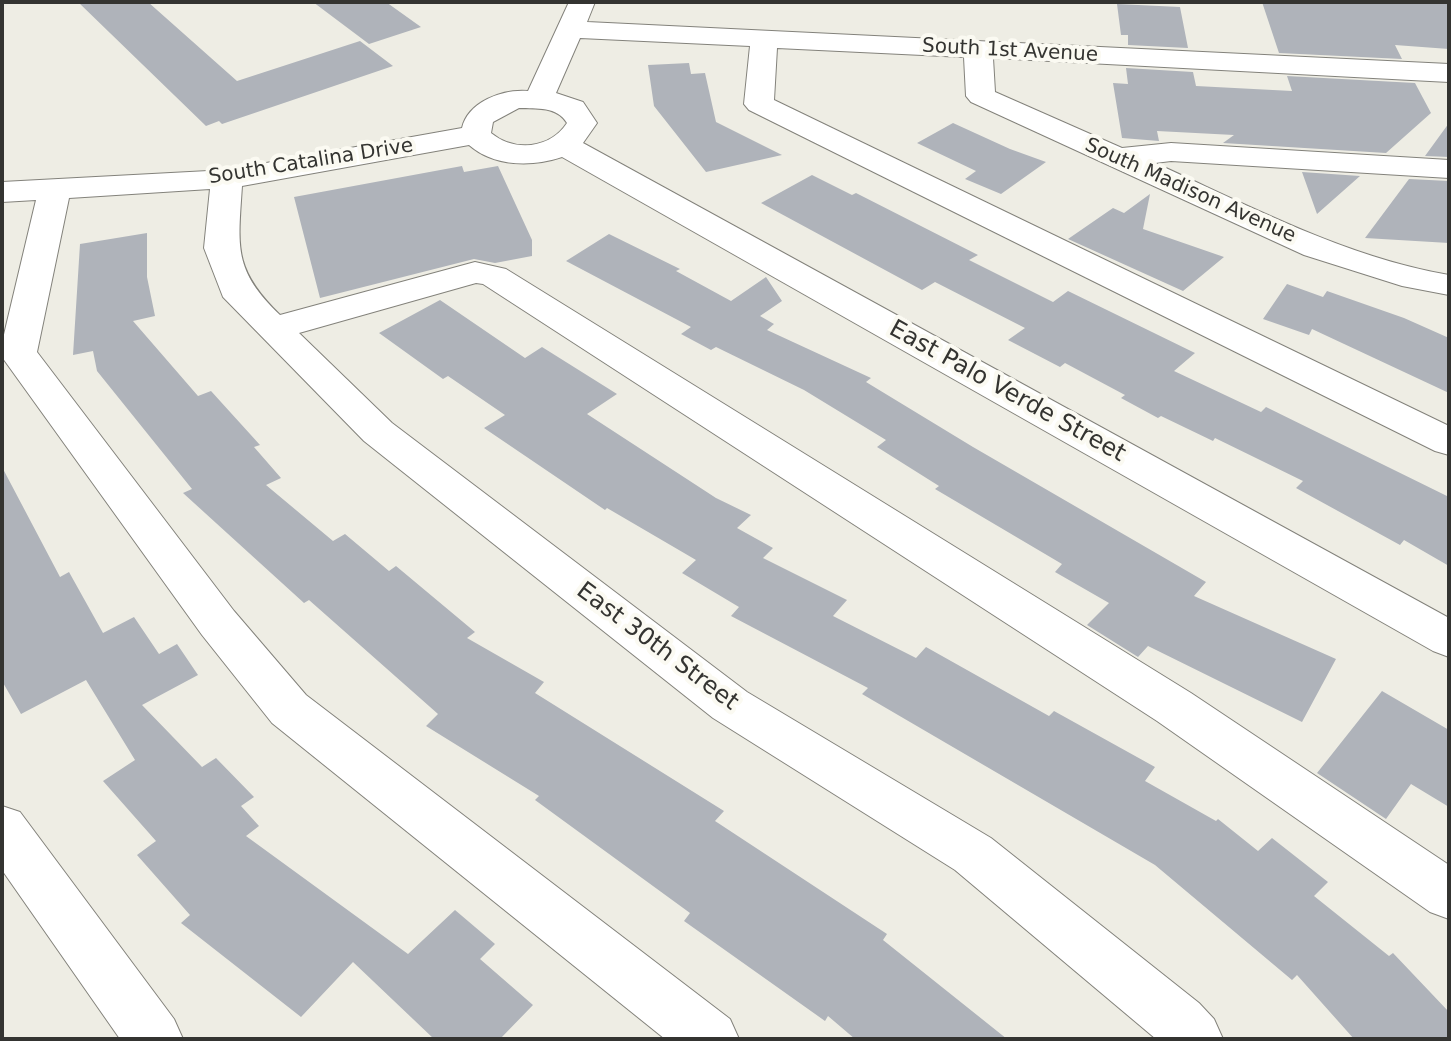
<!DOCTYPE html>
<html>
<head>
<meta charset="utf-8">
<style>
  body { margin:0 }
  #map { position:relative; width:1451px; height:1041px; overflow:hidden; background:#eeede4; font-family:"DejaVu Sans",sans-serif }
  canvas { display:block }
  .frame { position:absolute; inset:0; border:4px solid #343431; pointer-events:none }
</style>
</head>
<body>
<div id="map">
<canvas width="1451" height="1041"></canvas>
<div class="frame"></div>
</div>
<script>
const ctx = document.querySelector('canvas').getContext('2d');
ctx.lineJoin = 'round';
function paint(path, color) { ctx.fillStyle = color; ctx.fill(path, 'evenodd'); }
function strokePath(path, color, width, dash) { ctx.strokeStyle = color; ctx.lineWidth = width; ctx.lineCap = dash ? 'butt' : 'round'; ctx.setLineDash(dash || []); ctx.stroke(path); }
function label(font, color, halo, rows, align = 'center') {
  ctx.font = font + ' "DejaVu Sans",sans-serif'; ctx.lineWidth = 8; ctx.setLineDash([]); ctx.textBaseline = 'middle'; ctx.strokeStyle = halo; ctx.fillStyle = color; for (const [text, x, y, turn = 0] of rows) {
    ctx.save(); ctx.translate(x, y); ctx.rotate((+turn || 0) * Math.PI / 180); ctx.textAlign = isNaN(turn) ? turn : align; if (halo) ctx.strokeText(text, 0, 0); ctx.fillText(text, 0, 0); ctx.restore();
  }
}
const building = new Path2D(`
  M 78,2 L 148,2 L 237,81 L 360,41 L 393,66 L 222,124 L 219,121 L 206,126 Z
  M 313,2 L 386,2 L 421,27 L 369,44 Z
  M 1262,2 L 1449,2 L 1449,49 L 1395,45 L 1402,59 L 1279,53 Z
  M 1117,4 L 1180,7 L 1188,48 L 1128,45 L 1128,35 L 1121,35 Z
  M 689,63 L 691,74 L 705,73 L 716,122 L 782,155 L 706,172 L 654,106 L 648,65 Z
  M 1126,68 L 1193,72 L 1196,86 L 1292,91 L 1287,76 L 1415,83 L 1431,113 L 1386,153 L 1223,143 L 1234,135 L 1157,131 L 1159,141 L 1122,138 L 1113,83 L 1128,84 Z
  M 953,123 L 1010,149 L 1046,162 L 1001,194 L 965,179 L 976,171 L 917,143 Z
  M 1449,123 L 1449,157 L 1425,156 Z
  M 462,166 L 464,172 L 498,166 L 532,240 L 532,256 L 495,263 L 474,259 L 320,298 L 294,197 Z
  M 1302,172 L 1360,176 L 1317,214 Z
  M 812,175 L 852,195 L 856,193 L 978,255 L 969,260 L 1053,302 L 1068,291 L 1195,353 L 1174,371 L 1261,412 L 1266,407 L 1449,497 L 1449,566 L 1404,540 L 1400,545 L 1296,488 L 1303,481 L 1215,438 L 1213,441 L 1161,416 L 1158,418 L 1121,398 L 1125,395 L 1065,363 L 1060,367 L 1008,340 L 1025,328 L 935,282 L 922,290 L 761,203 Z
  M 1409,179 L 1449,181 L 1449,243 L 1365,238 Z
  M 1150,194 L 1143,229 L 1224,257 L 1183,291 L 1068,239 L 1113,208 L 1124,213 Z
  M 147,233 L 147,277 L 155,316 L 133,321 L 198,396 L 211,391 L 260,445 L 254,447 L 281,478 L 266,485 L 333,541 L 345,534 L 389,571 L 396,566 L 475,632 L 467,638 L 544,682 L 535,693 L 724,811 L 715,821 L 887,934 L 883,940 L 1007,1039 L 855,1039 L 828,1016 L 825,1021 L 684,921 L 690,913 L 535,800 L 539,796 L 426,726 L 438,714 L 309,600 L 304,603 L 183,493 L 192,489 L 97,371 L 93,351 L 73,355 L 80,244 Z
  M 609,234 L 680,269 L 676,271 L 731,301 L 766,277 L 782,301 L 760,316 L 774,324 L 767,330 L 871,378 L 866,382 L 973,447 L 1206,582 L 1194,596 L 1336,659 L 1302,722 L 1148,646 L 1138,657 L 1087,625 L 1109,603 L 1055,572 L 1062,564 L 935,489 L 939,486 L 877,447 L 886,440 L 804,390 L 716,347 L 711,350 L 681,334 L 691,327 L 566,261 Z
  M 1287,284 L 1323,297 L 1327,291 L 1404,318 L 1449,338 L 1449,393 L 1312,329 L 1309,335 L 1263,319 Z
  M 440,300 L 525,358 L 542,347 L 617,394 L 587,414 L 716,498 L 751,515 L 737,528 L 773,548 L 763,558 L 847,600 L 833,616 L 916,658 L 926,647 L 1049,716 L 1054,711 L 1155,767 L 1145,781 L 1216,821 L 1218,819 L 1258,851 L 1272,838 L 1328,882 L 1314,896 L 1389,956 L 1393,953 L 1449,1012 L 1449,1039 L 1354,1039 L 1297,975 L 1292,980 L 1155,865 L 862,694 L 868,688 L 731,616 L 739,607 L 682,573 L 696,560 L 607,508 L 605,510 L 484,428 L 505,415 L 448,376 L 443,379 L 379,333 Z
  M 2,467 L 60,577 L 69,572 L 103,633 L 134,617 L 159,654 L 177,644 L 198,675 L 142,705 L 202,767 L 216,758 L 254,797 L 241,806 L 259,826 L 246,836 L 408,954 L 455,910 L 495,944 L 480,959 L 533,1005 L 500,1039 L 434,1039 L 353,962 L 301,1017 L 181,923 L 190,915 L 137,855 L 156,841 L 103,781 L 135,760 L 86,680 L 21,714 L 2,681 Z
  M 1382,691 L 1449,730 L 1449,807 L 1411,784 L 1386,819 L 1317,773 Z`);
const minor = new Path2D(`
  M 569,2 L 595,2 L 587,22 L 1449,64 L 1449,82 L 993,58 L 995,92 L 1122,148 L 1171,143 L 1449,160 L 1449,178 L 1171,161 L 1155,163 C 1250,206 1345,257 1449,275 L 1449,295 L 1402,286 L 1304,255 L 971,102 L 966,96 L 964,57 L 777,48 L 774,100 L 1449,426 L 1449,455 L 1435,451 L 749,110 L 744,104 L 750,46 L 580,38 L 556,93 L 583,102 L 597,123 L 583,143 L 1449,618 L 1449,657 L 1433,651 L 562,157 C 532,167 494,167 469,145 L 242,186 C 238,247 233,270 280,315 L 475,262 L 506,269 L 1191,693 L 1449,865 L 1449,919 L 1430,912 L 1157,721 L 483,284 L 476,283 L 299,333 L 392,423 L 747,692 L 991,838 L 1199,1003 L 1214,1019 L 1223,1039 L 1156,1039 L 955,870 L 713,718 L 364,441 L 223,297 L 204,248 L 210,189 L 69,198 L 37,352 L 234,611 L 306,695 L 730,1019 L 739,1039 L 665,1039 L 272,723 L 202,635 L 2,357 L 2,343 L 36,200 L 2,202 L 2,182 L 227,170 L 462,128 C 468,102 502,89 528,91 ZM 519,108 C 537,109 557,106 567,123 C 550,149 514,152 491,133 L 493,122 Z
  M 2,806 L 20,812 L 174,1019 L 183,1039 L 120,1039 L 2,870 Z`);
const farStreetnames = [
  ["South 1st Avenue",1010,51,3],
  ["South Catalina Drive",311,162,-9],
  ["South Madison Avenue",1190,191,24]
];
const streetNames = [
  ["East Palo Verde Street",1007,392,29],
  ["East 30th Street",657,647,37]
];
paint(building, '#afb3ba');
strokePath(minor, '#83827b', 2);
paint(minor, '#fff');
label('20px', '#343431', '#fbfaf2', farStreetnames);
label('24px', '#343431', '#fbfaf2', streetNames);
</script>
</body>
</html>
